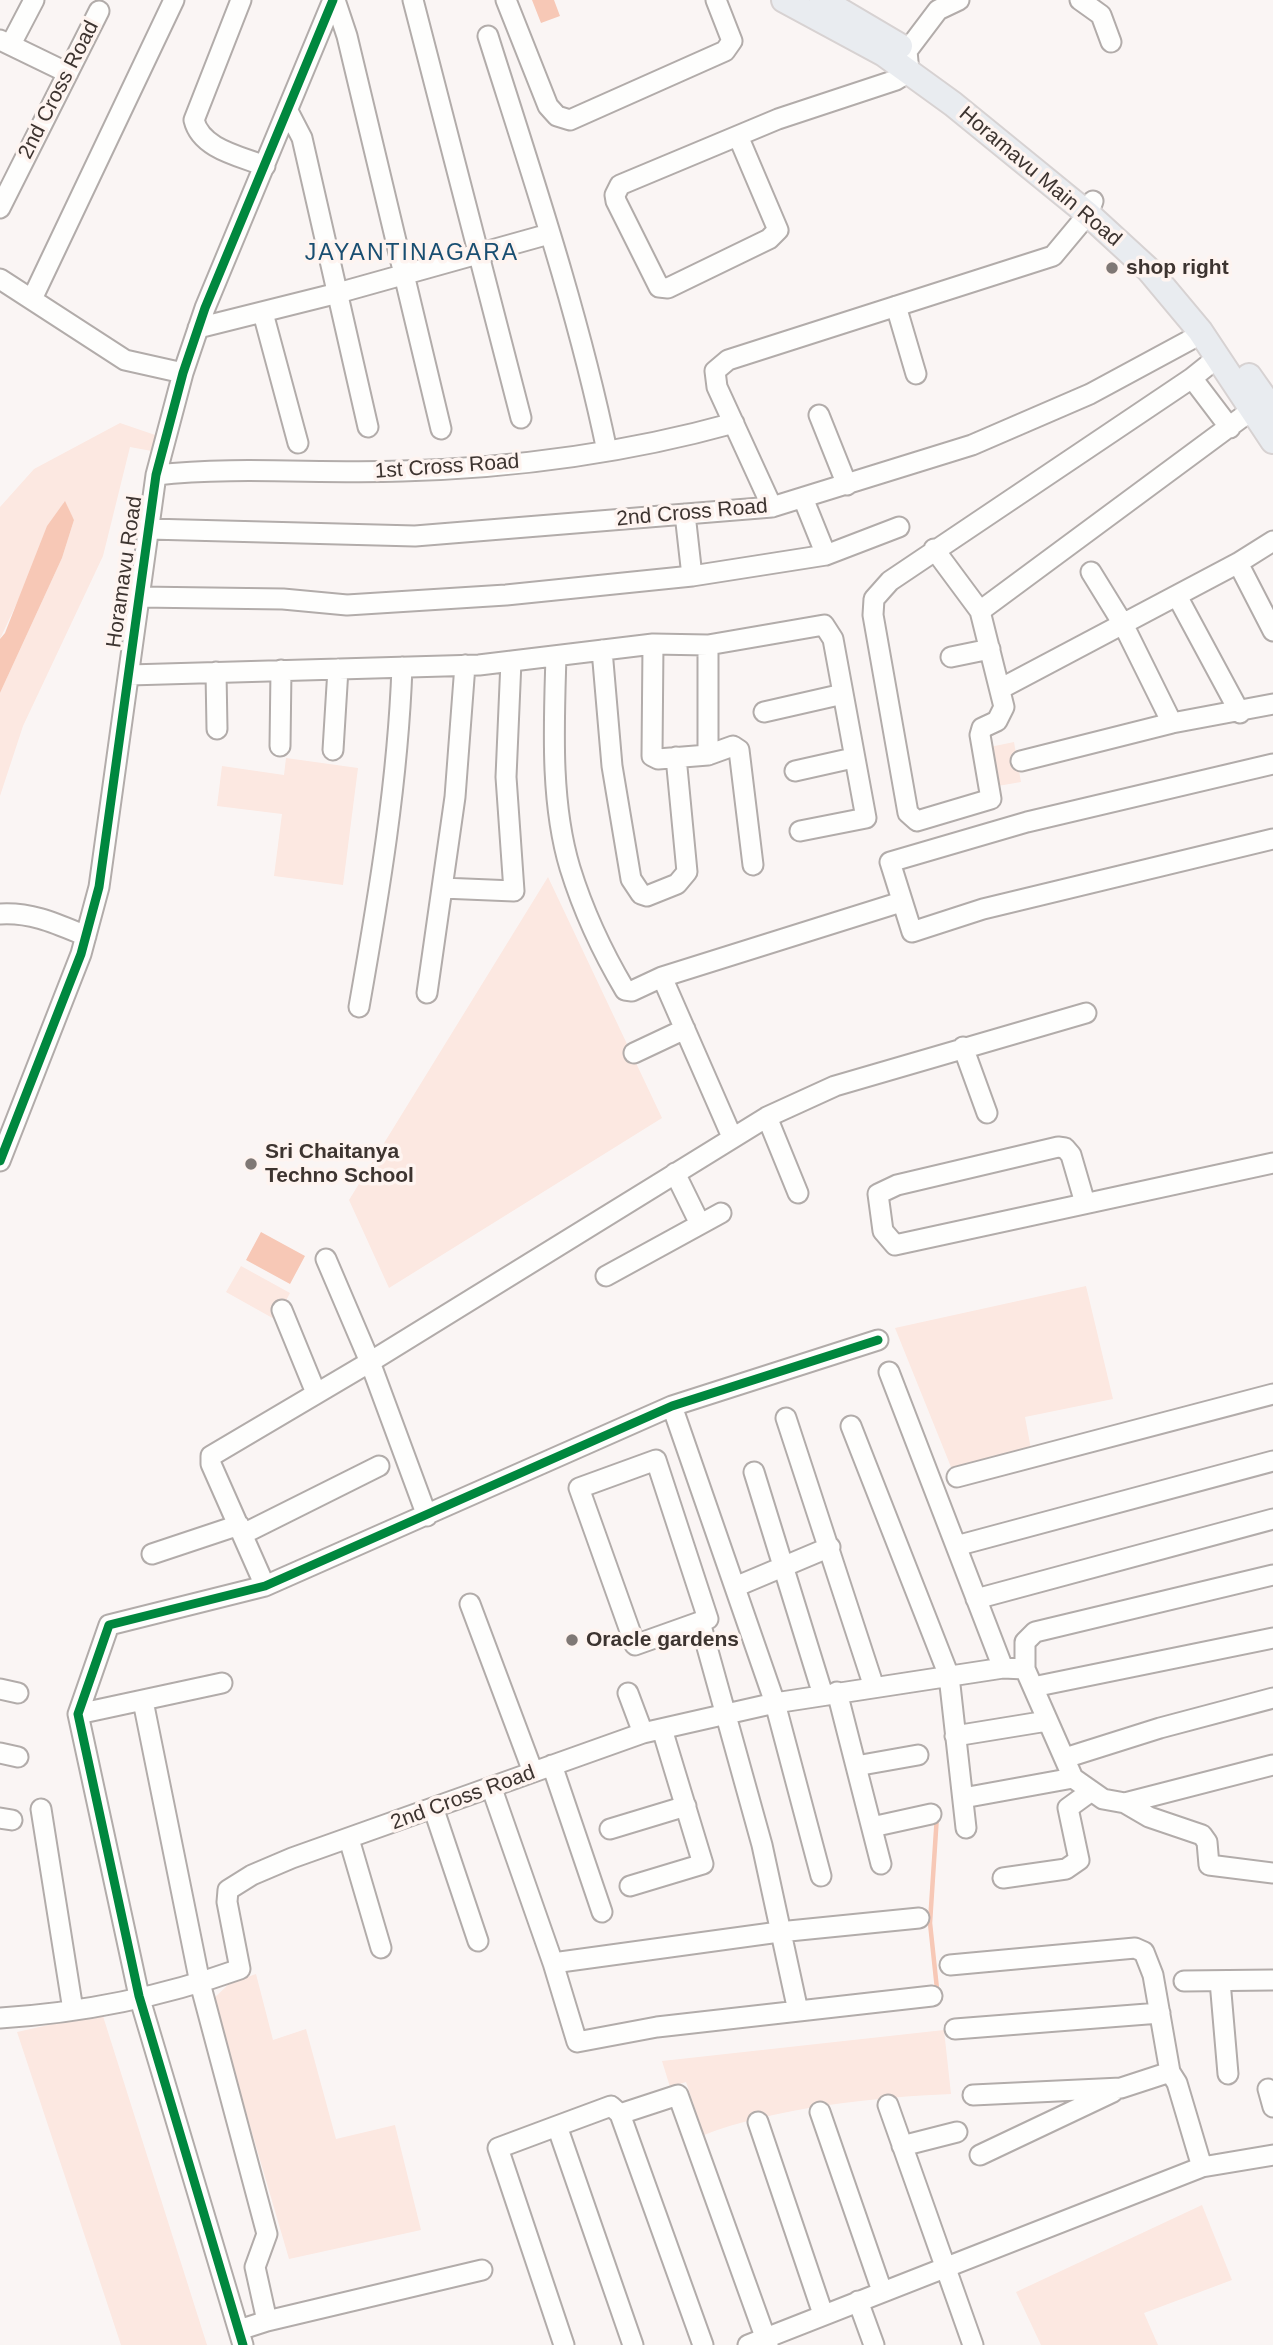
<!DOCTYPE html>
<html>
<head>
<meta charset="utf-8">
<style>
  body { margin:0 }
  canvas { display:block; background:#faf5f4 }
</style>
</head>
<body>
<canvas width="1273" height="2345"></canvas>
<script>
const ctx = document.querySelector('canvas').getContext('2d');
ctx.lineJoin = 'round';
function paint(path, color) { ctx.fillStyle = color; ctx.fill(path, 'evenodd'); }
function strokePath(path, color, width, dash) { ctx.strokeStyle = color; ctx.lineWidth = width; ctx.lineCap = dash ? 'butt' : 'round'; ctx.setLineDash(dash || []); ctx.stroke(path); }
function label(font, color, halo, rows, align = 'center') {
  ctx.font = font + ' Helvetica,sans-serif'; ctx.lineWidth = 7; ctx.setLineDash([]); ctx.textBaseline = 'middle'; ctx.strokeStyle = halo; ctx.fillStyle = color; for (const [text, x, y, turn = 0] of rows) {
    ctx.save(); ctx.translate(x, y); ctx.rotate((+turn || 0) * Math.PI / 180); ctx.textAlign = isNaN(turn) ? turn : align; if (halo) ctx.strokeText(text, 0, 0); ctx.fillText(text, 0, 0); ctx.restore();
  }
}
const green = new Path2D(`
  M 120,423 L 161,437 L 157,452 L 130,447 L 103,556 L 23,726 L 0,796 L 0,693 L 62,558 L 74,520 L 64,502 L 0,639 L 0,507 L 34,469 Z
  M 1014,742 L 1021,782 L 992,787 L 985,748 Z
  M 286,758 L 358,768 L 343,885 L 274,876 L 282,814 L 217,806 L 222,766 L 284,775 Z
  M 548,877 L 662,1118 L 389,1288 L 349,1200 Z
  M 241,1266 L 290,1293 L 276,1320 L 226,1292 Z
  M 1086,1286 L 1113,1399 L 1025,1417 L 1031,1449 L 953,1472 L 895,1328 Z
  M 256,1974 L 273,2040 L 306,2029 L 336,2139 L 395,2125 L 421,2230 L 289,2259 L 213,1999 L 230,1983 Z
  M 102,2013 L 207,2345 L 121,2345 L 17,2032 Z
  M 944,2030 L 951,2094 C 876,2097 773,2108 704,2135 L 686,2082 L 670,2087 L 662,2061 Z
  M 1202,2205 L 1232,2280 L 1144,2313 L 1158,2345 L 1041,2345 L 1016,2292 Z`);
const water = new Path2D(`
  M 532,0 L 554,0 L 560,16 L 541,23 Z
  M 65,501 L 74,520 L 62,558 L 0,693 L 0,639 L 5,633 L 47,526 Z
  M 261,1232 L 305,1256 L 290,1284 L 246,1260 Z`);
const stream = new Path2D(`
  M 937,1989 L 930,1923 L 937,1815`);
const minor = new Path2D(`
  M 241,0 L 194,120 C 201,149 240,156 265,166
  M 335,0 L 347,36 L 441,429
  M 413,0 L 521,418
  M 506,0 L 548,106 L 557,116 L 570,120 L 725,51 L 732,41 L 716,0
  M 1080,0 L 1101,15 L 1111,42
  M 488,36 C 531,172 578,311 607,451
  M 0,40 L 68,73
  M 11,44 L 34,0
  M 288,111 L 302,138 L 368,427
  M 738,136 L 778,230 L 769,239 L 668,288 L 659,287 L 616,201 L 615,195 L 620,185 L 778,119 L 896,80 L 909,72 L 907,51 L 938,10 L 959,0
  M 0,208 L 99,11
  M 0,279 L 125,360 L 183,373
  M 32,299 L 174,0
  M 896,306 L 916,374
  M 263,313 L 298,443
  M 198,328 L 338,293 L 549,234
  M 1192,378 L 1230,428
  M 819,415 L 847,485
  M 156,475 C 237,466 320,474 402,471 C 514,468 626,453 734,423
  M 803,498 L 826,555
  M 772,507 L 717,387 L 715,371 L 728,360 L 1053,256 L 1088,214 L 1093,201
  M 149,529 L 415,536 L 772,507 L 972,445 L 1090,394 L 1190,340 L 1200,331
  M 934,549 L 980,611 L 1004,707 L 997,721 L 982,728 L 980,735 L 991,799 L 917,821 L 908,813 L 873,615 L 874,599 L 890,581 L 1192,378 L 1217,358
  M 1238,563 L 1273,631
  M 1091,572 L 1123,624 L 1172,723
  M 692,576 L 826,555 L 899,527
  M 1177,596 L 1240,713
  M 139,597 L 283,599 L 347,605 L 506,595 L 692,576 L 685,514
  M 980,611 L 1264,401
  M 653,644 L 652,756 L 658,759 L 708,755
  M 708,645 L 708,755 L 733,746 L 739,750 L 753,865
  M 602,650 L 612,766 L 631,879 L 641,894 L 647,896 L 677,884 L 687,872 L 676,757
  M 556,656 C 554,724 550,802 570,868 C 583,910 603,953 625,990 L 632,991 L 662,977
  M 951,657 L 990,649
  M 216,672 L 217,729
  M 129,675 L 479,665 L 653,644 L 708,645 L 824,625 L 833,639 L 866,818 L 800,831
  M 1000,689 L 1238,563 L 1273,541
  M 764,712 L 843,694
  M 280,746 L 281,670
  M 333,750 L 338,669
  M 1021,761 L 1172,723 L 1273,704
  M 1273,764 L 1027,822 L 890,862 L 912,932 L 983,909 L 1273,839
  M 795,771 L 853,758
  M 442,888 L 514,891 L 506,777 L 511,661
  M 0,914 C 32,912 57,924 86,936
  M 427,993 L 455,797 L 465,665
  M 359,1007 C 379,894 398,781 402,667
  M 963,1047 L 987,1113
  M 634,1053 L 685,1029
  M 767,1117 L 798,1193
  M 732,1137 L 662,977 L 901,902
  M 0,1161 L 81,954 L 99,887 L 156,475 L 183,373 L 205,308 L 333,0
  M 675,1173 L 700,1224
  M 1085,1203 L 1071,1155 L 1065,1148 L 1058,1147 L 897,1185 L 878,1194 L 883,1231 L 895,1245 L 1273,1163
  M 326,1259 L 370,1362 L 427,1516
  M 606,1276 L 721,1213
  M 282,1310 L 316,1393
  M 889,1372 L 1003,1668
  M 672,1406 L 775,1703 L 821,1876
  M 786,1418 L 874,1687
  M 851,1426 L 949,1676 L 966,1828
  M 656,1460 L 708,1619 L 635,1645 L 579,1488 Z
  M 754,1472 L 823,1695
  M 957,1477 L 1273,1394
  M 243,1534 L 379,1466
  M 956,1546 L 1273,1461
  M 152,1554 L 239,1525
  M 1273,1575 L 1035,1632 L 1025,1642 L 1025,1669 L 1073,1778 L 1103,1799 L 1125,1803 L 1273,1765
  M 265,1586 L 211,1464 L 211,1456 L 370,1362 L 767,1117 L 835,1086 L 1086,1013
  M 735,1587 L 830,1547
  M 976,1599 L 1273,1519
  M 470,1604 L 533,1772
  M 700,1622 L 762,1845 L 798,2011
  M 1033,1687 L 1273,1638
  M 0,1689 L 18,1693
  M 837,1692 L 881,1864
  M 628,1693 L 643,1733
  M 143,1701 L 200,1983 L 267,2234 L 255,2267 L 267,2321 L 239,2330
  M 78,1714 L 222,1683
  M 955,1736 L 1047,1721
  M 0,1753 L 18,1757
  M 1065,1758 L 1160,1728 L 1273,1698
  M 552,1765 L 602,1912
  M 856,1766 L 918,1755
  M 492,1789 L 553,1963 L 779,1932 L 919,1918
  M 963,1798 L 1073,1778
  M 1125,1803 L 1149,1817 L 1202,1835 L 1207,1842 L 1209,1865 L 1273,1873
  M 41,1809 L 73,2010
  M 434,1810 L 478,1941
  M 0,1818 L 12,1820
  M 872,1827 L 931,1814
  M 610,1829 L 686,1806
  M 349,1839 L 381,1948
  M 1003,1878 L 1066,1869 L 1079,1860 L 1068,1808 L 1090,1792
  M 630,1886 L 703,1864 L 662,1729
  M 553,1963 L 577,2042 L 657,2027 L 932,1996
  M 950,1965 L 1135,1948 L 1144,1952 L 1153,1975 L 1170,2072 L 1177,2083 L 1202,2167
  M 1184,1981 L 1273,1980
  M 1220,1981 L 1228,2074
  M 0,2018 C 80,2013 164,1996 240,1969 L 227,1902 L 228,1890 L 252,1875 L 292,1858 L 643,1733 L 775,1703 L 1003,1668 L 1025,1669
  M 955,2029 L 1160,2013
  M 1268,2089 L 1273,2107
  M 973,2095 L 1121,2088 L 1170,2072
  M 888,2105 L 973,2345
  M 820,2112 L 882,2291
  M 620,2114 L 678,2095 L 768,2345
  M 758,2122 L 823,2314
  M 557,2126 L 611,2106 L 620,2114 L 703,2345
  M 902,2146 L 957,2132
  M 980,2155 L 1113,2092
  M 858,2301 L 874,2345
  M 267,2321 L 482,2270
  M 243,2345 L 139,1996 L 78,1714 L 109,1625 L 265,1586 L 672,1406 L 878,1340
  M 564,2345 L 498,2148 L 557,2126 L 633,2345
  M 748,2345 L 1202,2167 L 1273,2155`);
const major = new Path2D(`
  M 784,0 L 884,54 L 953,104 L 1088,214 L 1149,270 L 1200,331 L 1273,441
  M 822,0 L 900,46
  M 1249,376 L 1273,410`);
const cycleway = new Path2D(`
  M 0,1161 L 81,954 L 99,887 L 156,475 L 183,373 L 205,308 L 333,0
  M 243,2345 L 139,1996 L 78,1714 L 109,1625 L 265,1586 L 672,1406 L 878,1340`);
const markers = [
  [1112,268,7,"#7f7875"],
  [251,1164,7,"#7f7875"],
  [572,1640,7,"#7f7875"]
];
const streetNames = [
  ["2nd Cross Road",59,90,-63],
  ["Horamavu Main Road",1040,177,40],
  ["1st Cross Road",447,467,-4],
  ["2nd Cross Road",692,513,-5],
  ["Horamavu Road",125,572,-82],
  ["2nd Cross Road",463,1798,-20]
];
const poiNames = [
  ["shop right",1126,268],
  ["Sri Chaitanya",265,1152],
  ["Techno School",265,1176],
  ["Oracle gardens",586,1640]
];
const neighbourhoodNames = [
  ["JAYANTINAGARA",412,254]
];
paint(green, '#fce8e1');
paint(water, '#f7c8b6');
strokePath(stream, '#f7c8b6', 4.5);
strokePath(minor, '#b2acaa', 23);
strokePath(major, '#d7d2d2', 28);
strokePath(minor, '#fefefd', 19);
strokePath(major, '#e9ecf0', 24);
strokePath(cycleway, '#00873e', 9);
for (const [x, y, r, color] of markers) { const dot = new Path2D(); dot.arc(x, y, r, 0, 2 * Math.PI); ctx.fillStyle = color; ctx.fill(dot); strokePath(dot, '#fef4f0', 2.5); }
label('21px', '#3d3430', '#fef4f0', streetNames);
label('bold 21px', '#3d3430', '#fef4f0', poiNames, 'left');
ctx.letterSpacing = '2px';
label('23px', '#194e71', '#fef4f0', neighbourhoodNames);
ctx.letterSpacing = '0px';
</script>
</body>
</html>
